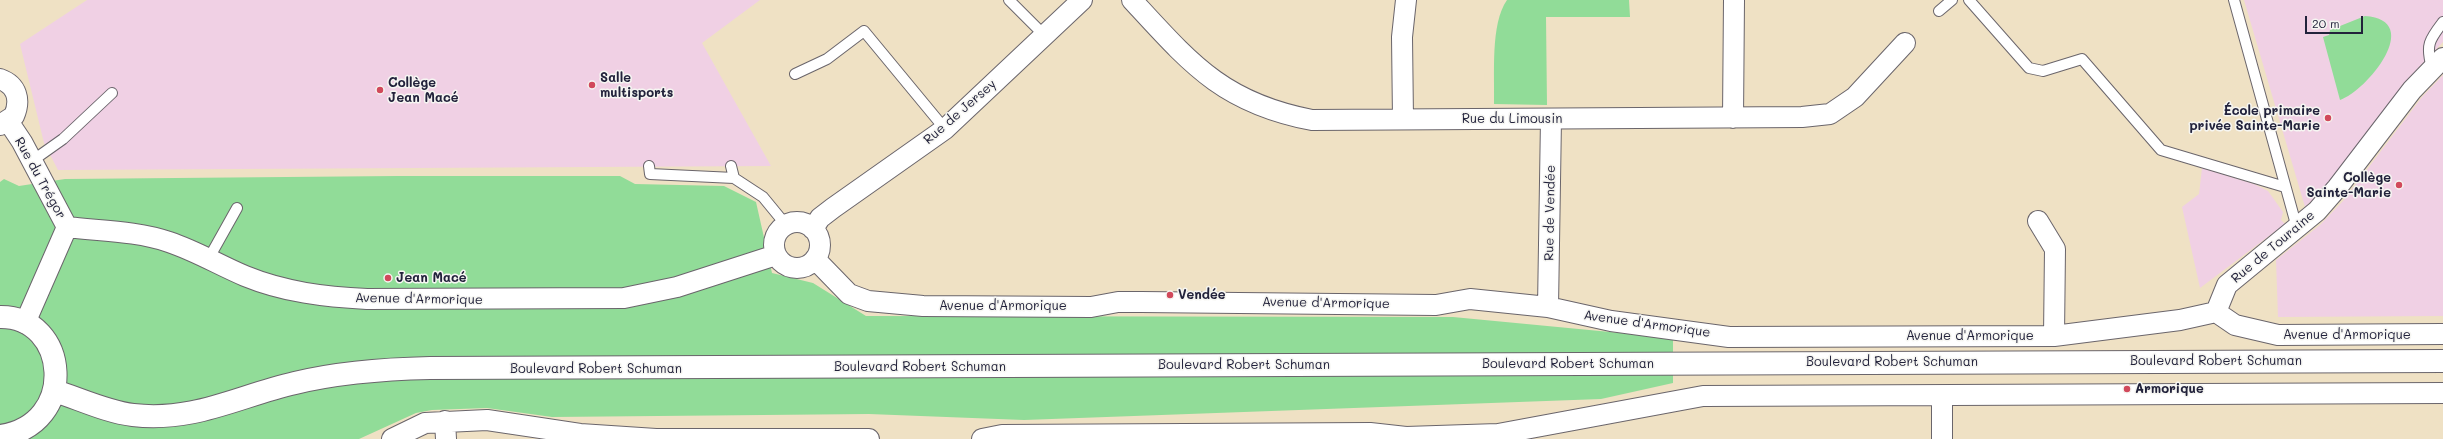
<!DOCTYPE html>
<html>
<head>
<meta charset="utf-8">
<style>
  body { margin:0 }
  #map { position:relative; width:2443px; height:439px; overflow:hidden; background:#efe1c4; font-family:Mali,sans-serif }
  canvas { display:block }
  .scale { position:absolute; left:2305px; top:16px; width:58px; height:18px; box-sizing:border-box; border:2px solid #22223b; border-top:0; padding-left:5px; font-size:12px; line-height:14px; white-space:nowrap; color:#22223b; -webkit-text-stroke:3px #f6f6f2; paint-order:stroke }
</style>
</head>
<body>
<div id="map">
<canvas width="2443" height="439"></canvas>
<div class="scale">20 m</div>
</div>
<script>
const ctx = document.querySelector('canvas').getContext('2d');
ctx.lineJoin = 'round';
function paint(path, color) { ctx.fillStyle = color; ctx.fill(path, 'evenodd'); }
function strokePath(path, color, width, dash) { ctx.strokeStyle = color; ctx.lineWidth = width; ctx.lineCap = dash ? 'butt' : 'round'; ctx.setLineDash(dash || []); ctx.stroke(path); }
function label(font, color, halo, rows, align = 'center') {
  ctx.font = font + ' Mali,sans-serif'; ctx.lineWidth = 3; ctx.setLineDash([]); ctx.textBaseline = 'middle'; ctx.strokeStyle = halo; ctx.fillStyle = color; for (const [text, x, y, turn = 0] of rows) {
    ctx.save(); ctx.translate(x, y); ctx.rotate((+turn || 0) * Math.PI / 180); ctx.textAlign = isNaN(turn) ? turn : align; if (halo) ctx.strokeText(text, 0, 0); ctx.fillText(text, 0, 0); ctx.restore();
  }
}
const built = new Path2D(`
  M 87,0 L 760,0 L 702,43 L 771,166 L 58,170 L 44,143 L 20,44 Z
  M 2244,0 L 2443,0 L 2443,42 L 2404,83 L 2323,190 L 2305,207 Z
  M 2443,75 L 2443,316 L 2278,317 L 2276,260 L 2320,225 L 2343,201 L 2422,97 Z
  M 2202,168 L 2254,184 L 2268,191 L 2283,212 L 2281,220 L 2285,224 L 2200,288 L 2182,207 L 2199,194 Z`);
const green = new Path2D(`
  M 1507,0 L 1629,0 L 1630,17 L 1546,17 L 1547,105 L 1494,104 C 1495,75 1490,24 1507,0 Z
  M 2365,16 C 2425,20 2367,91 2340,100 L 2323,37 L 2329,35 L 2330,30 Z
  M 397,176 L 620,176 L 635,184 L 724,186 L 756,202 L 772,273 L 813,283 L 866,316 L 1453,317 L 1673,338 L 1673,383 L 1601,399 L 1024,420 L 869,414 L 552,417 L 487,408 L 432,410 L 416,413 L 359,439 L 0,439 L 0,182 L 4,179 L 19,186 L 65,179 Z`);
const lane = new Path2D(`
  M 1009,0 L 1044,35
  M 1969,0 L 2029,68 L 2043,71 L 2082,59 L 2161,150 L 2285,187
  M 2234,0 L 2297,228
  M 1939,11 L 1952,0
  M 2432,67 C 2425,45 2430,39 2443,22
  M 795,74 L 827,59 L 864,31 L 945,129
  M 32,161 L 63,139 L 112,93
  M 649,166 L 650,174 L 734,178 L 763,197 L 786,225
  M 731,166 L 734,178
  M 209,258 L 237,208`);
const street = new Path2D(`
  M 1132,0 C 1191,64 1223,103 1312,120 L 1802,117 L 1830,114 L 1855,97 L 1905,43
  M 0,79 C 17,85 21,100 14,116 L 0,125
  M 1733,118 L 1734,0
  M 1403,119 L 1402,37 L 1406,0
  M 8,121 L 22,142 L 67,227
  M 2038,221 L 2055,249 L 2054,336
  M774 245a23 23 0 1 1 46 0a23 23 0 1 1-46 0Z
  M 67,227 C 100,231 137,231 169,242 C 196,251 219,265 245,276 C 284,292 325,297 367,299 L 624,298 L 677,287 L 776,255
  M 813,229 L 820,218 L 833,208 L 945,129 L 1082,0
  M 815,259 L 849,294 L 868,301 L 923,306 L 1091,307 L 1118,302 L 1141,302 L 1436,305 L 1470,299 L 1548,307 L 1611,321 L 1729,337 L 2054,336 L 2180,320 L 2216,312 L 2235,325 L 2278,335 L 2443,334
  M 1548,307 L 1551,119
  M 2216,312 L 2227,285 L 2317,211 L 2337,188 L 2412,90 L 2443,58
  M 25,323 L 67,227
  M 445,421 L 446,439
  M 392,439 L 425,423 L 487,420 L 580,434 L 656,439 L 869,439
  M 982,439 L 1002,435 L 1370,433 L 1406,437 L 1498,434 L 1703,396 L 2443,393
  M 1942,439 L 1942,396`);
const secondary = new Path2D(`
  M 0,317 C 69,316 79,425 0,436
  M 55,391 C 80,399 107,412 133,415 C 195,422 238,396 295,383 C 340,372 384,369 430,368 L 2443,361`);
const markers = [
  [592,85,4,"#d1495b"],
  [380,90,4,"#d1495b"],
  [2328,118,4,"#d1495b"],
  [2399,185,4,"#d1495b"],
  [388,278,4,"#d1495b"],
  [1170,295,4,"#d1495b"],
  [2127,389,4,"#d1495b"]
];
const poiNames = [
  ["Salle",600,78],
  ["multisports",600,93],
  ["Collège",388,83],
  ["Jean Macé",388,98],
  ["École primaire",2320,111,"right"],
  ["privée Sainte-Marie",2320,126,"right"],
  ["Collège",2391,178,"right"],
  ["Sainte-Marie",2391,193,"right"],
  ["Jean Macé",396,278],
  ["Vendée",1178,295],
  ["Armorique",2135,389]
];
const streetNames = [
  ["Rue de Jersey",960,112,-41],
  ["Rue du Limousin",1512,119],
  ["Rue du Trégor",40,178,61],
  ["Rue de Vendée",1550,213,-89],
  ["Rue de Touraine",2273,247,-40],
  ["Avenue d'Armorique",419,299,1],
  ["Avenue d'Armorique",1326,303,1],
  ["Avenue d'Armorique",1003,306],
  ["Avenue d'Armorique",1647,324,8],
  ["Avenue d'Armorique",2347,335],
  ["Avenue d'Armorique",1970,336],
  ["Boulevard Robert Schuman",2216,361],
  ["Boulevard Robert Schuman",1892,362],
  ["Boulevard Robert Schuman",1568,364],
  ["Boulevard Robert Schuman",1244,365],
  ["Boulevard Robert Schuman",920,367],
  ["Boulevard Robert Schuman",596,369]
];
paint(built, '#f0d0e4');
paint(green, '#91dc98');
strokePath(lane, '#6a656b', 12);
strokePath(street, '#6a656b', 22);
strokePath(secondary, '#6a656b', 24);
strokePath(lane, '#fff', 10);
strokePath(street, '#fff', 20);
strokePath(secondary, '#fff', 22);
for (const [x, y, r, color] of markers) { const dot = new Path2D(); dot.arc(x, y, r, 0, 2 * Math.PI); ctx.fillStyle = color; ctx.fill(dot); strokePath(dot, '#f6f6f2', 1.5); }
label('bold 13px', '#22223b', '#f6f6f2', poiNames, 'left');
label('13px', '#22223b', '#f6f6f2', streetNames);
</script>
</body>
</html>
